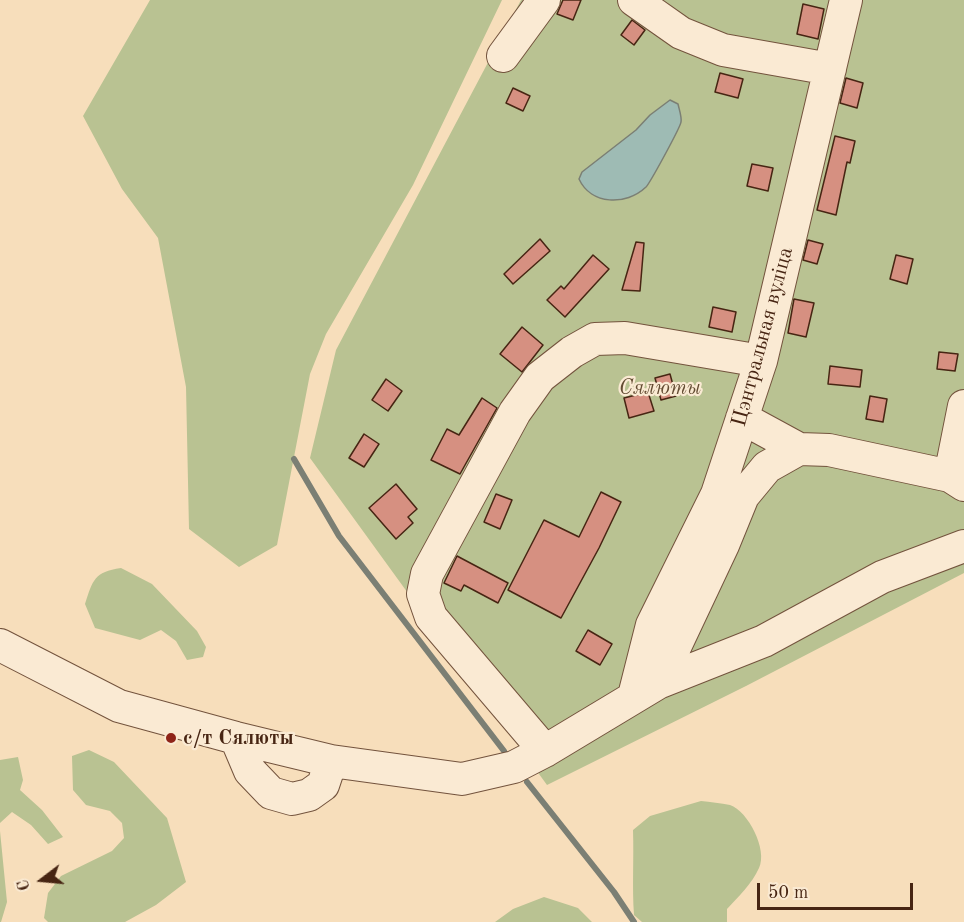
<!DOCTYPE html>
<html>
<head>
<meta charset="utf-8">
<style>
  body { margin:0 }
  #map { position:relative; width:964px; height:922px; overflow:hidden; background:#f7debb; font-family:"Old Standard TT",serif }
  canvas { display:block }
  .north { position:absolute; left:12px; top:850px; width:60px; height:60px; -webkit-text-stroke:4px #faead3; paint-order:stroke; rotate:254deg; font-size:16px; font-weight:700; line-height:24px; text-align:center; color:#472513 }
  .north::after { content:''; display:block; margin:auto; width:21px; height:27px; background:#472513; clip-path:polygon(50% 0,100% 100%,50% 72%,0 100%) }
  .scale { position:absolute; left:757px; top:883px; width:156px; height:27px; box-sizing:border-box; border:3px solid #472513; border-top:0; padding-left:8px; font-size:18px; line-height:21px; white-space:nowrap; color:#472513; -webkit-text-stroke:4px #faead3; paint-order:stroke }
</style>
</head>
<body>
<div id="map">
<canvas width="964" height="922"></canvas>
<div class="north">С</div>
<div class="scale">50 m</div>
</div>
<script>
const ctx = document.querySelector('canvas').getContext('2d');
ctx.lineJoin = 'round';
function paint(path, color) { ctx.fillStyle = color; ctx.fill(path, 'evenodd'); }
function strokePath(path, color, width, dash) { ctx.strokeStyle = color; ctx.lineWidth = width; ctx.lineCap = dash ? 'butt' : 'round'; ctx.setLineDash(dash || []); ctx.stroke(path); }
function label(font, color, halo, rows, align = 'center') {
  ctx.font = font + ' "Old Standard TT",serif'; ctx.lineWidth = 4.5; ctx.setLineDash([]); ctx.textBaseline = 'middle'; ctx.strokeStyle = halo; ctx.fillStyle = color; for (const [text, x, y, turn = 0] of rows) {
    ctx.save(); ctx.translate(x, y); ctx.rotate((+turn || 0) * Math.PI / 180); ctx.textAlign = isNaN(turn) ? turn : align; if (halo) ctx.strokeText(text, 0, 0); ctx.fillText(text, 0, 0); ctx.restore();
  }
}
const green = new Path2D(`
  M 150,0 L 502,0 L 413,185 L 326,334 L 310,374 L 277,545 L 239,567 L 189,529 L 186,387 L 158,238 L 122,189 L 83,116 Z
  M 521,0 L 964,0 L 964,573 L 746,686 L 547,785 L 310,458 L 336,350 Z
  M 121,568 L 152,584 L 197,631 L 206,647 L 203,657 L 187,660 L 176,641 L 161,630 L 140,640 L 95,628 L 85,604 C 93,580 94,572 121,568 Z
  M 89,750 L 114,762 L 167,818 L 186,882 L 156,905 L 125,922 L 48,922 L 44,918 L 48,893 L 61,876 L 112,851 L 124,838 L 122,823 L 110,811 L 86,805 L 73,790 L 72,756 Z
  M 18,757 L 23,780 L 20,790 L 42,810 L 63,837 L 48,844 L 31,825 L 12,812 L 0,823 L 0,760 Z
  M 701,801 C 710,802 721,803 730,805 C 748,811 768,850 759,868 C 752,884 738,897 727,909 L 727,922 L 642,922 L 634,915 C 632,887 634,859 633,830 L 650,816 Z
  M 0,831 L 7,902 L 1,922 L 0,922 Z
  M 544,897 L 578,908 L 592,922 L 495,922 L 513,909 Z`);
const water = new Path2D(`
  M 670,100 L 678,104 C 679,109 682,117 681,122 C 680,128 650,183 646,187 C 626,206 591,205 579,179 L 582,172 L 636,130 L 650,115 Z`);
const stream = new Path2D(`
  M 294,459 L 339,536 L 504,751
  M 527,782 L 614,892 L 634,922`);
const building = new Path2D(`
  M 563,0 L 581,0 L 573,20 L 557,14 Z
  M 803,4 L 824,9 L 818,39 L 797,34 Z
  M 632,20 L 645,30 L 634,45 L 621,35 Z
  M 720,73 L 743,79 L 738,98 L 715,92 Z
  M 846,78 L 863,83 L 857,108 L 840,103 Z
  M 513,88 L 530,96 L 523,111 L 506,103 Z
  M 835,136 L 855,141 L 850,163 L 847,162 L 836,215 L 817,210 Z
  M 752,164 L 773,168 L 768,191 L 747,186 Z
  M 540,239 L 550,251 L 513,284 L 504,274 Z
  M 808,240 L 823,244 L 817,264 L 803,260 Z
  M 636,242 L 644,243 L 640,291 L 622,290 Z
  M 593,255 L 609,269 L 565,317 L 547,300 L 561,286 L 564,289 Z
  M 896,255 L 913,259 L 907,284 L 890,279 Z
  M 794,299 L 814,303 L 806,337 L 788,333 Z
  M 713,307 L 736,312 L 732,332 L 709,327 Z
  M 522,327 L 543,345 L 522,372 L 500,354 Z
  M 939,352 L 958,354 L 955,371 L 937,369 Z
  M 830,366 L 862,370 L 860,387 L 828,384 Z
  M 670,374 L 676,396 L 661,400 L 655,378 Z
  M 386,379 L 402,391 L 388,411 L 372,400 Z
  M 648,392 L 654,411 L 629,418 L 624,398 Z
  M 870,396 L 887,399 L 883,422 L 866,419 Z
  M 482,398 L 497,408 L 460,474 L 431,460 L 447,429 L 459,435 Z
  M 364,434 L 379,444 L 364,467 L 349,458 Z
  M 396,484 L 417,509 L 408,517 L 413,523 L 396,539 L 369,508 Z
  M 601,492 L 621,502 L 599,548 L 561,618 L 508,590 L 544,520 L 579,537 Z
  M 496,494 L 512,500 L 500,529 L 484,522 Z
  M 457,556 L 508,583 L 498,603 L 464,585 L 461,591 L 444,583 Z
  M 588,630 L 612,644 L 600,665 L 576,651 Z`);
const minor = new Path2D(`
  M 634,0 L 681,33 L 723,50 L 830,69
  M 503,56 L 544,0
  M 742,418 L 799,449
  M 950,476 L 964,406
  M 0,645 L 119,706 L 236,738 L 331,761 L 462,779 L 514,767 L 545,751 L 658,683 L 764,641 L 882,577 L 964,546
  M 658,683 L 723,545 L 743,496 L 767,467 L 799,449 L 829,450 L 950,476 L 964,485
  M 634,696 L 652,625 L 717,494 L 761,361 L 846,0
  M 236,738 L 250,771 L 271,793 L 292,799 L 309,795 L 323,785 L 331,761
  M 545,751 L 431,617 L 423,594 L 427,574 L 515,412 L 540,377 L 572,352 L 595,339 L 625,338 L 761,361`);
const markers = [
  [171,738,6,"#8f2418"]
];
const streetNames = [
  ["Цэнтральная вуліца",763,337,-75]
];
const parkNames = [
  ["Сялюты",660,388]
];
const poiNames = [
  ["с/т Сялюты",183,738]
];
paint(green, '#b9c292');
paint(water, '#9ebbb4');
strokePath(water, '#7b7f74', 1.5);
strokePath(stream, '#7b7f74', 6);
paint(building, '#d69081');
strokePath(building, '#472513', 1.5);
strokePath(minor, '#73533d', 34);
strokePath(minor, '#faead3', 32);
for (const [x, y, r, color] of markers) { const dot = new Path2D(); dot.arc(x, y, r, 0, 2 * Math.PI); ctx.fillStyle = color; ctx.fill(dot); strokePath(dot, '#faead3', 2); }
label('21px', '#472513', '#faead3', streetNames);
label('italic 21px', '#644c33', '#faead3', parkNames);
label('bold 21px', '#472513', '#faead3', poiNames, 'left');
</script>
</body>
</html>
